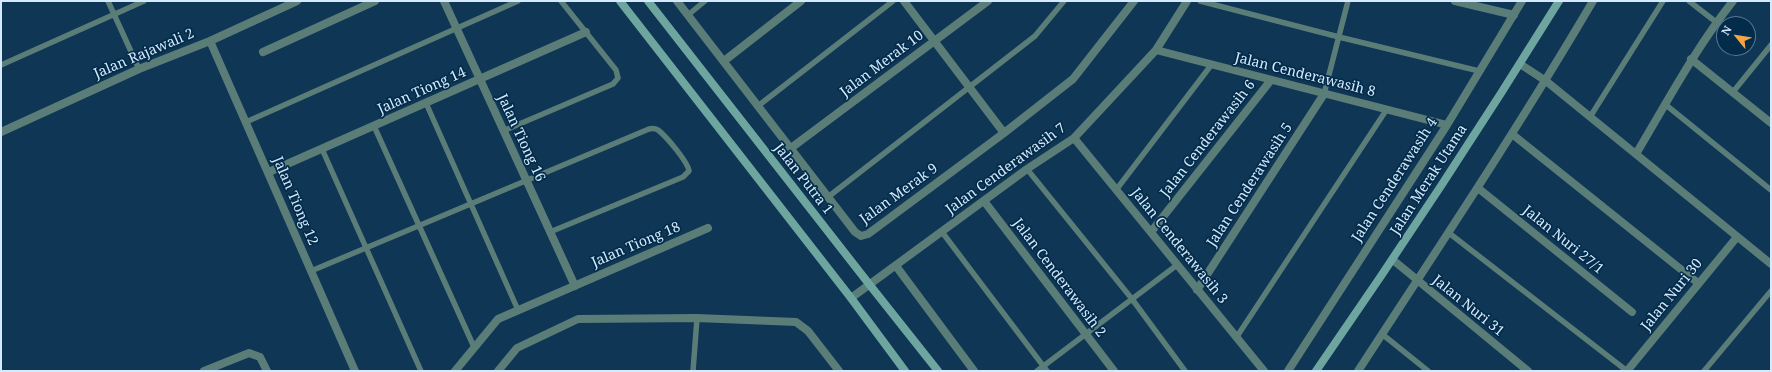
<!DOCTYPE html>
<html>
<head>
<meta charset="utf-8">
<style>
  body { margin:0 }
  #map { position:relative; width:1772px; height:372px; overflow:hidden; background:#0f3655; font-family:"Noto Serif",serif }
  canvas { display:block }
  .frame { position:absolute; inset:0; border:2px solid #d5eafe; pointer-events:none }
  .north { position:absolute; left:1716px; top:16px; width:40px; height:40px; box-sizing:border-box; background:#032c4a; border:1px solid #577892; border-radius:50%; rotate:300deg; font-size:11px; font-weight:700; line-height:16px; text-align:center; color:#d5eafe }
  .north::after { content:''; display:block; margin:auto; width:14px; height:18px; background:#f5a345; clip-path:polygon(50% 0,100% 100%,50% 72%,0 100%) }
</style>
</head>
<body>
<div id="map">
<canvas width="1772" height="372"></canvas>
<div class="frame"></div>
<div class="north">N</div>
</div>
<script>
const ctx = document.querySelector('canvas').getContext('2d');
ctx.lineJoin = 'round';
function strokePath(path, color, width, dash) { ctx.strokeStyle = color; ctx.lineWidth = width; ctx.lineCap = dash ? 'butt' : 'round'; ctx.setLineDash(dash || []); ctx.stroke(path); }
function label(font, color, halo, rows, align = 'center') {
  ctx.font = font + ' "Noto Serif",serif'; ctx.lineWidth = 3.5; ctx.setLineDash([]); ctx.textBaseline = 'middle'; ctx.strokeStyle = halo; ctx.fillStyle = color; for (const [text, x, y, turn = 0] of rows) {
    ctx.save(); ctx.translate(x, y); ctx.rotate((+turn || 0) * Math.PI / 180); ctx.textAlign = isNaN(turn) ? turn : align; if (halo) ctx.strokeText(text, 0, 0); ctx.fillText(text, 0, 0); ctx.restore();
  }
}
const lane = new Path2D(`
  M 108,1 L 139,69
  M 1200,1 L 1339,37 L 1479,71
  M 1689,1 L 1716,22
  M 688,15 L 705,1
  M 1,65 L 144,1
  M 1733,92 L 1771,45
  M 1324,94 L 1348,1
  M 426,103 L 518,310
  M 1666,105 L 1771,190
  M 758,106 L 893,1
  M 1590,117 L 1663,1
  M 246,122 L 518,1
  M 374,126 L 474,347
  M 503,131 L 613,84 L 618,78 L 616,70 L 561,1
  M 322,149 L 421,371
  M 1027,169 L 1132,299 L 1185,371
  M 1116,190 L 1212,64
  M 828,197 L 1035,36 L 1064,1
  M 942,232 L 1047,371
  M 1449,233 L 1627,371
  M 311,271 L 649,129 C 653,128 655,128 658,130 C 666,136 688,162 689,171 L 683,177 L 550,232
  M 1382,334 L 1428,371
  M 1236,338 L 1387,109
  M 693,371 L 697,318
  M 1037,371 L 1177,265
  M 1704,371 L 1771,291`);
const street = new Path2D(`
  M 444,1 L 575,286
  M 677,1 L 855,232 L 861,236 L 868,234 L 1004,133 L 1073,79 L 1134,1
  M 904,1 L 1004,133
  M 1455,1 L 1514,15
  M 210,41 L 355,371
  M 1156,50 L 1447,125
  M 263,52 L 375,1
  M 1691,59 L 1771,123
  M 724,61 L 801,1
  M 1520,64 L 1546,81 L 1771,264
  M 1,132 L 139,69 L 210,41 L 297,1
  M 1512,134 L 1698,283
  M 1074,138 L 1264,371
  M 791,148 L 988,1
  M 1636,154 C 1667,102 1695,49 1733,1
  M 269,172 L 586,32
  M 1478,188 L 1632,312
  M 984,201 L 1114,371
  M 1151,232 L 1271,80
  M 1393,260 L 1528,371
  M 896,266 L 974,371
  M 1197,290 L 1324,94
  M 851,298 L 1027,169 L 1074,138 L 1156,50 L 1187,1
  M 204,371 L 249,353 L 260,357 L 267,371
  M 455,371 L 498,319 L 708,228
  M 498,371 L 517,348 L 578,319 L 697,318 L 796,322 L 808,331 L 839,371
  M 1288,371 L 1447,125 L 1522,1
  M 1358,371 C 1438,248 1519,127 1593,1
  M 1627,371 L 1737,237`);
const secondary = new Path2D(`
  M 620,1 L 851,298 L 905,371
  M 648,1 L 869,284 L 938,371
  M 1316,371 C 1400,250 1481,127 1559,1`);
const streetNames = [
  ["Jalan Rajawali 2",144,54,-23],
  ["Jalan Merak 10",882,64,-37],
  ["Jalan Cenderawasih 8",1305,75,14],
  ["Jalan Tiong 14",422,91,-24],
  ["Jalan Tiong 16",521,138,65],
  ["Jalan Cenderawasih 6",1208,139,-52],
  ["Jalan Cenderawasih 7",1006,169,-36],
  ["Jalan Putra 1",803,179,52],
  ["Jalan Cenderawasih 4",1395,180,-57],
  ["Jalan Merak Utama",1429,180,-57],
  ["Jalan Cenderawasih 5",1250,185,-57],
  ["Jalan Merak 9",899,194,-36],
  ["Jalan Tiong 12",295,201,67],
  ["Jalan Nuri 27/1",1563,240,39],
  ["Jalan Tiong 18",636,245,-23],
  ["Jalan Cenderawasih 3",1179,246,51],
  ["Jalan Cenderawasih 2",1059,278,53],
  ["Jalan Nuri 30",1672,295,-51],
  ["Jalan Nuri 31",1468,306,39]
];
strokePath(lane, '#5b7d78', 5.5);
strokePath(street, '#5b7d78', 8);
strokePath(secondary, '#6ea69f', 8);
label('14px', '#d5eafe', '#032c4a', streetNames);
</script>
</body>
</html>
